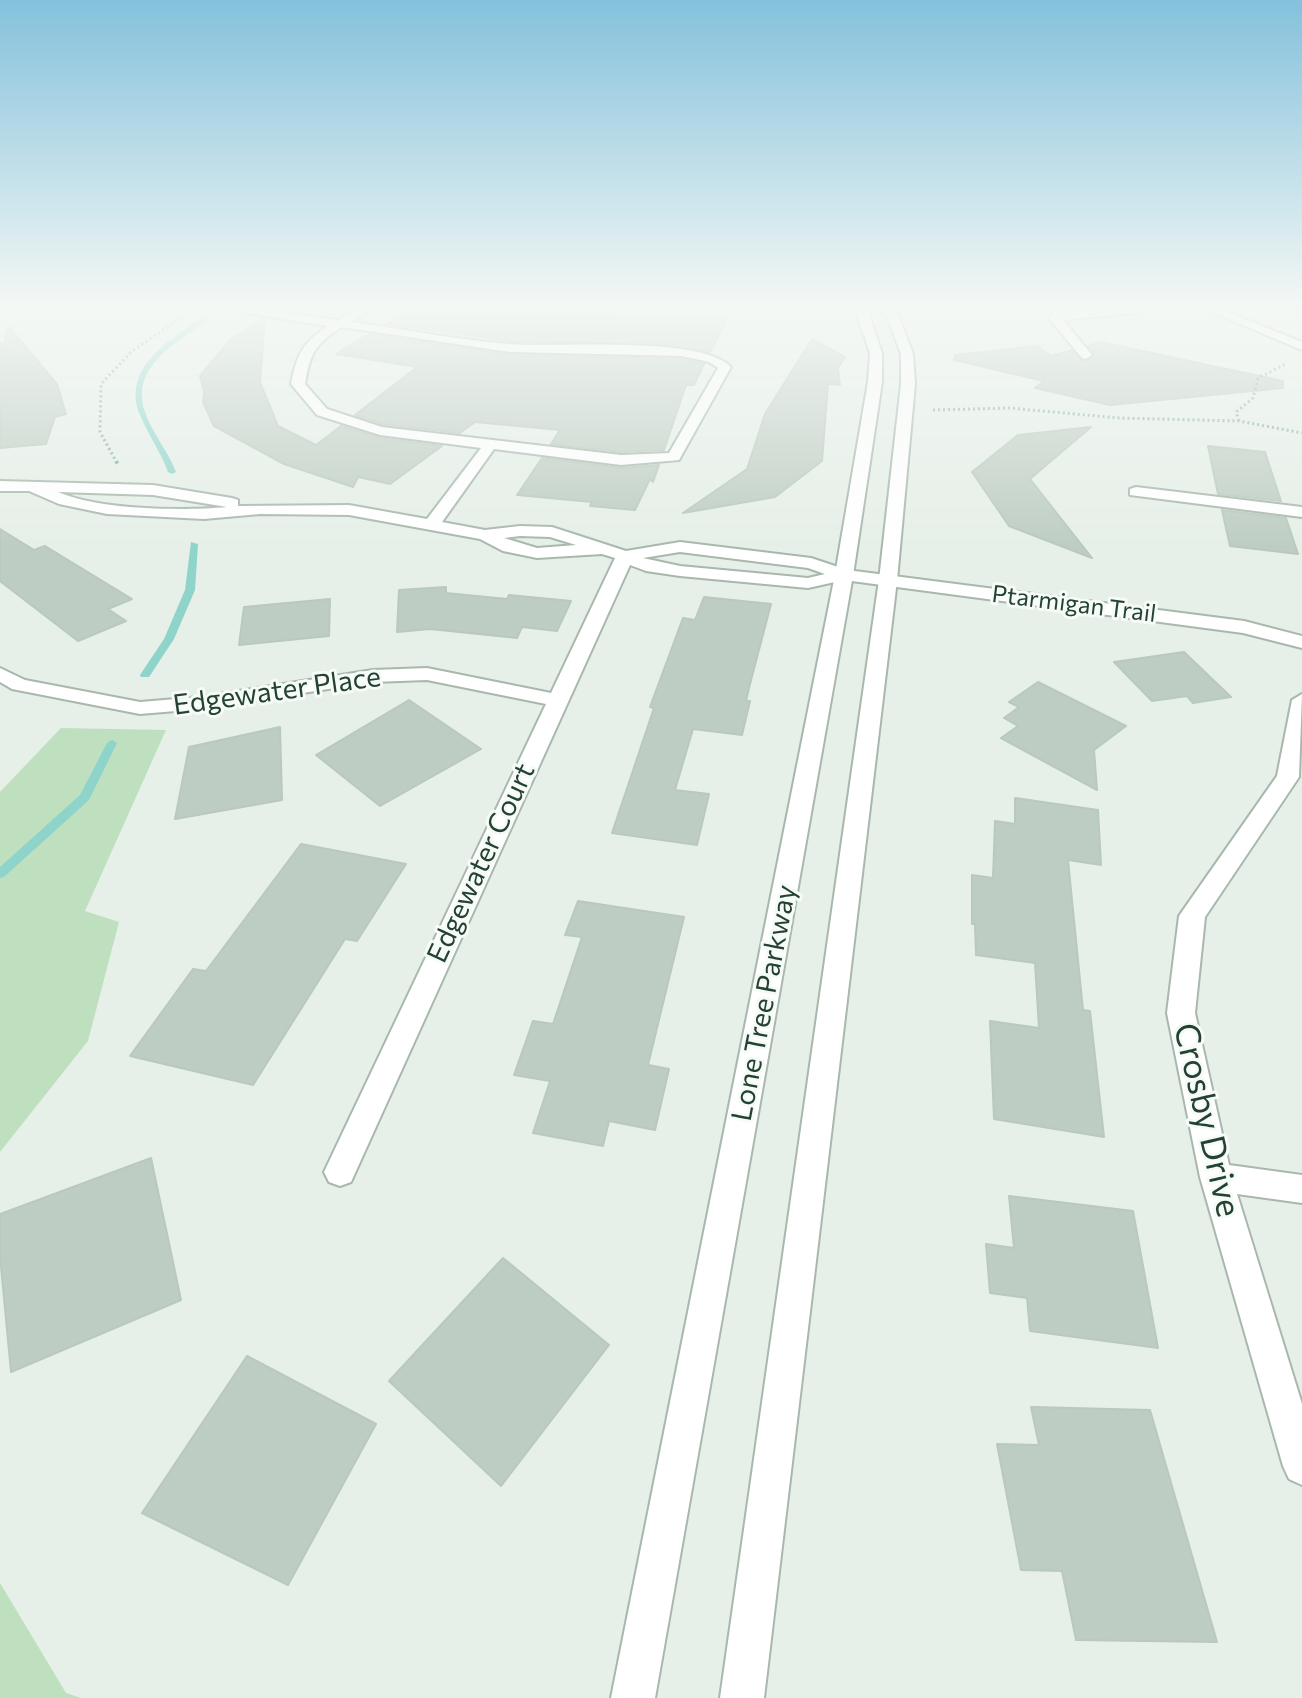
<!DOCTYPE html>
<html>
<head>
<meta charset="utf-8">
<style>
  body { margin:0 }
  canvas { display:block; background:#e6efe8 }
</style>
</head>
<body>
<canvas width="1302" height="1698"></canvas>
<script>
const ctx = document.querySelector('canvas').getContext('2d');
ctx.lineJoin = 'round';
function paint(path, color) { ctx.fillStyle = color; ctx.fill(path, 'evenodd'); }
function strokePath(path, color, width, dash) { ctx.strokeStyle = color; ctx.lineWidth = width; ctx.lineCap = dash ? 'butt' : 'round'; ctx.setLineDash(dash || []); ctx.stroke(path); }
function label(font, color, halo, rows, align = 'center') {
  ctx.font = font + ' Commissioner,sans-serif'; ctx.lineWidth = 6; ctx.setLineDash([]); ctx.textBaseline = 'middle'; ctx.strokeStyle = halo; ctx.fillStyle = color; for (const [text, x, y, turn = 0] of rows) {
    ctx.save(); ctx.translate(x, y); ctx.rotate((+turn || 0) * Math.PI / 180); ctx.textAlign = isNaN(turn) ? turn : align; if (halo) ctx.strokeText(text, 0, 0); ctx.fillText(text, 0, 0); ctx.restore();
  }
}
const green = new Path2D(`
  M 61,728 L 166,730 L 85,911 L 119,922 L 88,1041 L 0,1152 L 0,792 Z
  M 0,1583 L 66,1693 L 81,1698 L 0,1698 Z`);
const stream = new Path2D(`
  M 208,315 L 213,316 C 182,341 129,363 145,412 C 151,430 164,446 172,463 L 176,472 L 172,474 L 168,472 C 161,452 148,435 140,415 C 120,367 174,336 208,315 Z
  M 191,542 L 198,544 L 195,590 L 174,639 L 149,677 L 141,677 L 140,675 L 164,639 L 185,590 Z
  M 112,740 L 117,743 L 89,800 L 4,877 L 0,878 L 0,867 L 80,795 L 107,743 Z`);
const building = new Path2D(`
  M 411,309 L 545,309 L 678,319 L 681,315 L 727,319 L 710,353 L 661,344 L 510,341 L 386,324 Z
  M 262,319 L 265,319 L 260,382 L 278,426 L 316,445 L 341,426 L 380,438 L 442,446 L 390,484 L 358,477 L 353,487 L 284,464 L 214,426 L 203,402 L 204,391 L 200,376 L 230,340 Z
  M 8,326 L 57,384 L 66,414 L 55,417 L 46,444 L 0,448 L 0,344 L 4,343 Z
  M 369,334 L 510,355 L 682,359 L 704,364 L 694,385 L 686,385 L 664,450 L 621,452 L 551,444 L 560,430 L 475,422 L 460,433 L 383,424 L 355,415 L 417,367 L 336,354 Z
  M 812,339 L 845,357 L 838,368 L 840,385 L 828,384 L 822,461 L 775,497 L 683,513 L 747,469 L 765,414 Z
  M 1101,342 L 1283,381 L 1283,388 L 1110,405 L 1035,388 L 1044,381 L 954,360 L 955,355 L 1037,346 L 1051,356 L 1072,350 L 1085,362 L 1095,355 L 1088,346 Z
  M 1091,427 L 1030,479 L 1092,558 L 1009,526 L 972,472 L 1018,435 Z
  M 1208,446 L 1265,452 L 1281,501 L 1218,494 Z
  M 542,458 L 621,468 L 659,465 L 653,482 L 650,479 L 635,510 L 590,506 L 592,502 L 517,495 Z
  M 1222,510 L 1286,518 L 1298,554 L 1230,546 Z
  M 0,529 L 34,550 L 45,546 L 132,599 L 108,609 L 126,621 L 78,641 L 0,581 Z
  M 446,587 L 446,593 L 507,599 L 509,595 L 571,601 L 557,631 L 522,627 L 517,638 L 430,629 L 397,632 L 399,590 Z
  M 704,597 L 771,604 L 750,684 L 746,701 L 750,701 L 742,735 L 693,729 L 675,790 L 709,794 L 697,845 L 612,833 L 654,708 L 650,707 L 683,618 L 695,620 Z
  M 330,599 L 329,636 L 239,645 L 244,607 Z
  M 1184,652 L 1231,697 L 1193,703 L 1187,696 L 1152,701 L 1114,662 Z
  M 1038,682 L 1126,726 L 1094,750 L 1097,790 L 1001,738 L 1018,726 L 1004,718 L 1019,707 L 1009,702 Z
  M 409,700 L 481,749 L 380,806 L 316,755 Z
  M 280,727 L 282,800 L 175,819 L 189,747 Z
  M 1015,798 L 1098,810 L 1101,865 L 1068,860 L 1083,1010 L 1090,1011 L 1104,1137 L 994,1119 L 990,1021 L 1039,1028 L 1035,963 L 976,955 L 975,924 L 972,924 L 972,875 L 993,878 L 995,821 L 1015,824 Z
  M 301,844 L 406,864 L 357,941 L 345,939 L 253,1085 L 130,1056 L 193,969 L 206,971 Z
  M 578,901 L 684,917 L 648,1065 L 669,1069 L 655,1130 L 609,1121 L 603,1146 L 533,1133 L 550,1081 L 514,1075 L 533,1021 L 553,1024 L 582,937 L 565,935 Z
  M 151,1158 L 181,1300 L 11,1372 L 0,1256 L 0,1214 Z
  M 1009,1196 L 1133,1211 L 1158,1348 L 1030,1331 L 1027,1298 L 990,1293 L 986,1244 L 1014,1248 Z
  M 503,1258 L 609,1345 L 501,1486 L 389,1381 Z
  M 247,1356 L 376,1424 L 288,1585 L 142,1513 Z
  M 1031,1407 L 1150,1410 L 1217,1642 L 1076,1640 L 1062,1571 L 1021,1570 L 997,1444 L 1039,1445 Z`);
const pathFar1 = new Path2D(`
  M 933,410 L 1009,408 L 1119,418 L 1239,421 L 1302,433
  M 1239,421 L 1236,412 L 1253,398 L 1258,378 L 1286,364
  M 117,463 L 100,432 L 101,384 L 131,352 L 193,309`);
const path = new Path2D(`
  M 116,461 L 119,466`);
const minor = new Path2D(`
  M 232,309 L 263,309 L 338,320 L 358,309 L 373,309 L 352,322 C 404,329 457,340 510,344 C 559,348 700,335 731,367 L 679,460 L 621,465 L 494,449 L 442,522 L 485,530 L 520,526 L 552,527 L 626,551 L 680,542 L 811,558 L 847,570 L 1244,621 L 1302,636 L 1302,648 L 1243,633 L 844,580 L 808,588 L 680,576 L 646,571 L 630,565 L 351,1182 L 340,1186 L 329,1182 L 324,1172 L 546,704 L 427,680 L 373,682 L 200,709 L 140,714 L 12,689 L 0,682 L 0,668 L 25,680 L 140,702 L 200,697 L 373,670 L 427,668 L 551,693 L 615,558 L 602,554 L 537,558 L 503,551 L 480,539 L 349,515 L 260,514 L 204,519 L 107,514 L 59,504 L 29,491 L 0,491 L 0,481 L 153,485 L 232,498 L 238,500 L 238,506 L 349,505 L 427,519 L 481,448 L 380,435 L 317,415 L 291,384 C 297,354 302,343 328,326 L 238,312 ZM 342,327 L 510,352 L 682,356 L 709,362 L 718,368 L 669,453 L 621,455 L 382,427 L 327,409 L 305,384 C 310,353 315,344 342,327 ZM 58,492 L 153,495 L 227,507 C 181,511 100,510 58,492 ZM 520,536 L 550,537 L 576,545 L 537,548 L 504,538 ZM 680,552 L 808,568 L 825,574 L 808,578 L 680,566 L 643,558 Z
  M 1105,309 L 1151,309 L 1145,312 L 1063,320 L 1092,355 L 1086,359 L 1082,358 L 1048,317 L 1054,313 Z
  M 1204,309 L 1220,309 L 1302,342 L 1302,350 Z
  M 1136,487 L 1302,507 L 1302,517 L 1130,495 L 1130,489 Z
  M 1302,694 L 1299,777 L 1205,917 L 1195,1013 L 1229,1165 L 1302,1175 L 1302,1203 L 1237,1194 L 1302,1404 L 1302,1485 L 1289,1479 L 1283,1466 L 1200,1177 L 1167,1013 L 1179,916 L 1277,776 L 1292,700 Z`);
const tertiary = new Path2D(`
  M 855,309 L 867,309 L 882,353 L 882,382 L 853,575 L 655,1698 L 611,1698 L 835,575 L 868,382 L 870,353 Z
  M 884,309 L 896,309 L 913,354 L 915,384 L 897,580 L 764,1698 L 720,1698 L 879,580 L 901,384 L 901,354 Z`);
const farStreetnames = [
  ["Ptarmigan Trail",1074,604,7]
];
const streetNames = [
  ["Edgewater Place",277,691,-8],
  ["Edgewater Court",481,863,-65],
  ["Lone Tree Parkway",764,1003,-79]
];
const nearStreetnames = [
  ["Crosby Drive",1207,1120,77]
];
paint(green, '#bfe0bf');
paint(stream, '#8ed4cb');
paint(building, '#becdc3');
strokePath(building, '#b8c9bd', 2);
strokePath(minor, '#a8b8ad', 4);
strokePath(tertiary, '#a8b8ad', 4);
strokePath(pathFar1, '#86b398', 3, [2, 3]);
strokePath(path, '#86b398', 4, [3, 4]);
paint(minor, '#fff');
paint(tertiary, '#fff');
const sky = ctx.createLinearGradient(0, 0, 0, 547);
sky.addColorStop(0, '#84c1dc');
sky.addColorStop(0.56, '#f4f8f5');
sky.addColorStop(1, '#f4f8f500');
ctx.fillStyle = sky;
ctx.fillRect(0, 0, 1302, 547);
label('24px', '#244231', '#f7fbf8', farStreetnames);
label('28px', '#244231', '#f7fbf8', streetNames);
label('34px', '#244231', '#f7fbf8', nearStreetnames);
</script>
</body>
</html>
